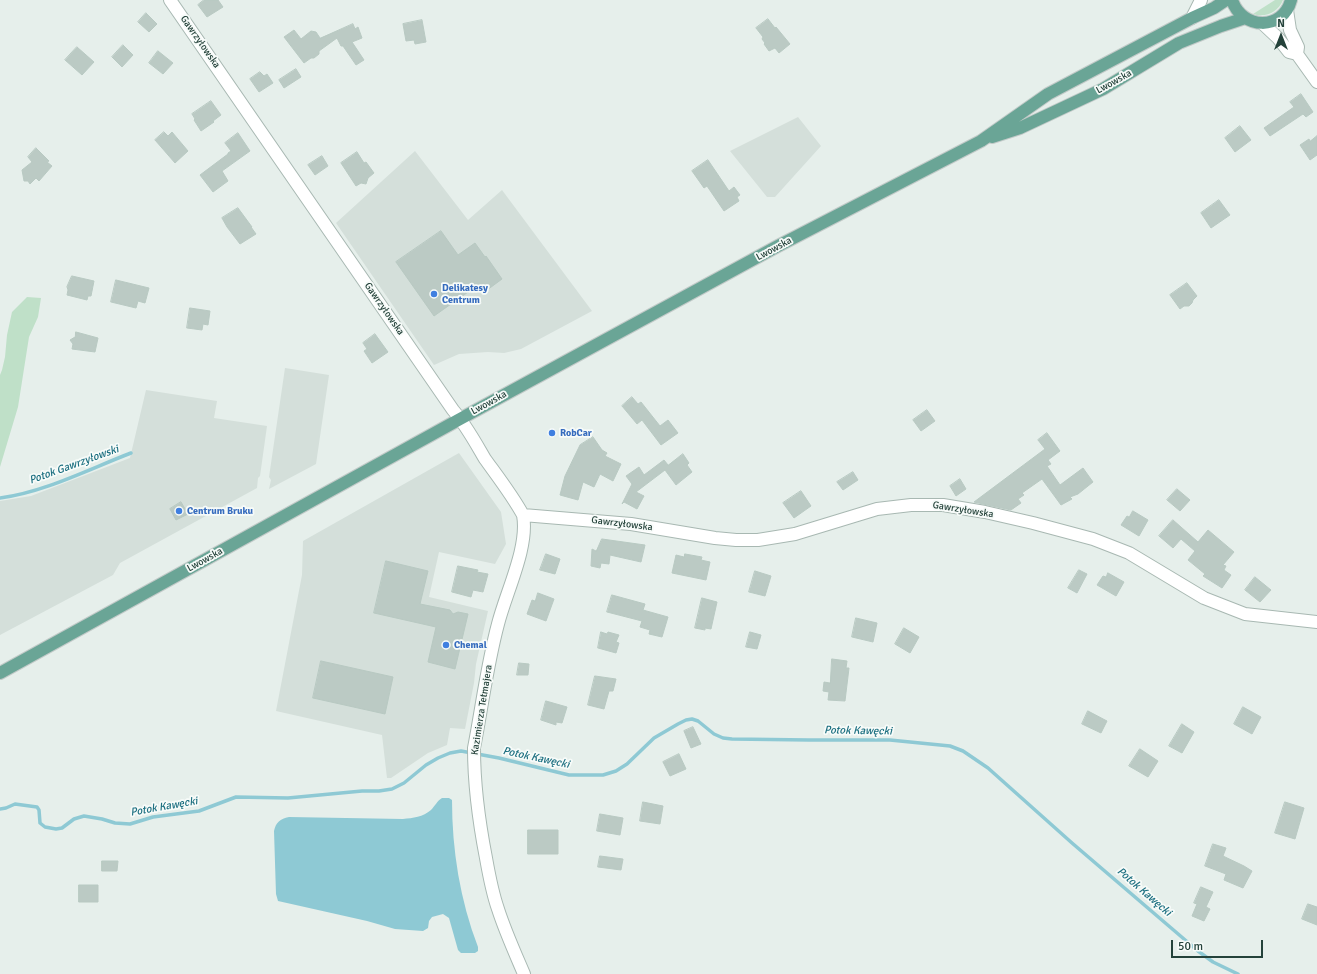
<!DOCTYPE html>
<html>
<head>
<meta charset="utf-8">
<style>
  body { margin:0 }
  #map { position:relative; width:1317px; height:974px; overflow:hidden; background:#e6efeb; font-family:Signika,sans-serif }
  canvas { display:block }
  .north { position:absolute; left:1261px; top:16px; width:40px; height:40px; -webkit-text-stroke:3px #f7fbf9; paint-order:stroke; rotate:0deg; font-size:11px; font-weight:700; line-height:16px; text-align:center; color:#24423a }
  .north::after { content:''; display:block; margin:auto; width:14px; height:18px; background:#24423a; clip-path:polygon(50% 0,100% 100%,50% 72%,0 100%) }
  .scale { position:absolute; left:1171px; top:940px; width:92px; height:18px; box-sizing:border-box; border:2px solid #24423a; border-top:0; padding-left:5px; font-size:12px; line-height:14px; white-space:nowrap; color:#24423a; -webkit-text-stroke:3px #f7fbf9; paint-order:stroke }
</style>
</head>
<body>
<div id="map">
<canvas width="1317" height="974"></canvas>
<div class="north">N</div>
<div class="scale">50 m</div>
</div>
<script>
const ctx = document.querySelector('canvas').getContext('2d');
ctx.lineJoin = 'round';
function paint(path, color) { ctx.fillStyle = color; ctx.fill(path, 'evenodd'); }
function strokePath(path, color, width, dash) { ctx.strokeStyle = color; ctx.lineWidth = width; ctx.lineCap = dash ? 'butt' : 'round'; ctx.setLineDash(dash || []); ctx.stroke(path); }
function label(font, color, halo, rows, align = 'center') {
  ctx.font = font + ' Signika,sans-serif'; ctx.lineWidth = 3.5; ctx.setLineDash([]); ctx.textBaseline = 'middle'; ctx.strokeStyle = halo; ctx.fillStyle = color; for (const [text, x, y, turn = 0] of rows) {
    ctx.save(); ctx.translate(x, y); ctx.rotate((+turn || 0) * Math.PI / 180); ctx.textAlign = isNaN(turn) ? turn : align; if (halo) ctx.strokeText(text, 0, 0); ctx.fillText(text, 0, 0); ctx.restore();
  }
}
const built = new Path2D(`
  M 798,117 L 821,146 L 775,197 L 767,197 L 730,151 Z
  M 415,151 L 468,220 L 502,190 L 592,311 L 521,349 L 504,353 L 488,352 L 459,354 L 434,365 L 336,223 Z
  M 285,368 L 329,375 L 316,464 L 269,489 L 271,480 L 269,477 Z
  M 146,390 L 217,401 L 214,418 L 267,426 L 260,476 L 258,478 L 257,488 L 120,563 L 113,575 L 0,635 L 0,501 L 31,496 L 130,458 Z
  M 459,453 L 501,512 L 506,544 L 495,564 L 439,552 L 429,597 L 488,611 L 476,664 L 474,683 L 465,729 L 450,728 L 447,745 L 428,753 L 391,778 L 387,778 L 382,735 L 276,711 L 302,575 L 303,541 Z`);
const green = new Path2D(`
  M 1275,0 L 1283,0 C 1278,12 1266,18 1253,14 Z
  M 27,297 L 41,298 L 38,317 L 29,337 L 18,407 L 0,467 L 0,375 L 2,370 L 5,357 L 7,335 L 12,312 Z`);
const water = new Path2D(`
  M 442,798 L 449,798 L 452,800 C 452,850 460,900 478,947 L 478,951 L 475,953 L 461,953 L 458,950 L 449,918 L 443,914 L 432,917 L 429,921 L 428,928 L 423,931 L 395,929 L 367,921 L 278,901 L 276,894 L 274,831 C 276,822 280,819 289,817 L 403,819 C 413,818 423,817 431,810 C 435,806 437,801 442,798 Z`);
const stream = new Path2D(`
  M 0,498 C 45,492 89,469 131,453
  M 0,809 L 6,808 L 15,804 L 37,807 L 39,810 L 40,823 L 45,827 L 56,829 L 62,828 L 74,819 L 84,816 L 102,819 L 115,823 L 130,824 L 153,817 L 199,811 L 236,797 L 288,798 L 362,791 L 379,791 L 392,789 L 404,783 L 426,765 L 438,758 L 450,753 L 461,751 L 499,758 L 569,775 L 603,775 L 616,771 L 627,764 L 654,738 L 678,724 L 686,720 L 692,719 L 698,721 L 714,734 L 723,738 L 732,739 L 809,740 L 890,740 L 950,746 L 963,751 L 988,768 L 1072,843 L 1198,951 L 1213,962 L 1238,974`);
const building = new Path2D(`
  M 204,0 L 218,0 L 223,7 L 207,17 L 198,5 Z
  M 146,13 L 157,24 L 149,32 L 138,22 Z
  M 768,19 L 775,28 L 776,27 L 790,44 L 779,53 L 775,48 L 769,51 L 764,44 L 765,43 L 762,39 L 763,37 L 756,28 Z
  M 422,20 L 426,42 L 415,44 L 414,40 L 406,41 L 403,24 Z
  M 353,24 L 355,29 L 358,27 L 362,38 L 352,42 L 364,60 L 356,65 L 343,46 L 341,46 L 337,38 L 319,51 L 319,54 L 314,58 L 311,58 L 304,63 L 284,37 L 294,30 L 301,39 L 311,31 L 316,32 L 320,38 Z
  M 123,45 L 133,55 L 122,67 L 112,57 Z
  M 77,47 L 94,62 L 82,75 L 65,60 Z
  M 158,51 L 173,63 L 163,74 L 149,63 Z
  M 296,69 L 301,77 L 284,88 L 279,80 Z
  M 260,72 L 264,76 L 267,74 L 273,83 L 259,92 L 250,79 Z
  M 1301,94 L 1313,112 L 1306,117 L 1303,114 L 1270,136 L 1264,128 L 1294,107 L 1290,102 Z
  M 211,101 L 221,115 L 213,121 L 214,122 L 201,131 L 194,120 L 195,119 L 192,114 Z
  M 1240,126 L 1251,140 L 1235,152 L 1225,138 Z
  M 164,132 L 168,136 L 172,132 L 188,151 L 175,163 L 155,140 Z
  M 238,133 L 250,151 L 222,171 L 228,181 L 213,192 L 200,175 L 228,154 L 228,153 L 231,151 L 225,143 Z
  M 1317,136 L 1317,155 L 1310,160 L 1300,145 L 1309,139 L 1310,141 Z
  M 36,148 L 49,161 L 47,162 L 52,166 L 39,181 L 36,178 L 30,184 L 28,181 L 24,181 L 22,170 L 32,162 L 28,157 Z
  M 357,152 L 364,163 L 366,162 L 374,173 L 368,178 L 366,184 L 361,183 L 356,186 L 341,163 Z
  M 322,156 L 328,166 L 315,175 L 308,165 Z
  M 708,160 L 729,191 L 734,187 L 740,195 L 737,197 L 739,201 L 724,211 L 707,186 L 704,188 L 692,171 Z
  M 1219,200 L 1230,215 L 1211,228 L 1201,213 Z
  M 238,208 L 252,227 L 251,227 L 256,234 L 240,244 L 227,227 L 222,218 Z
  M 441,231 L 458,255 L 475,243 L 485,257 L 486,256 L 502,279 L 483,293 L 478,285 L 434,316 L 396,262 Z
  M 72,276 L 94,281 L 91,296 L 88,296 L 87,300 L 67,295 L 68,290 L 67,287 Z
  M 116,280 L 149,288 L 145,303 L 138,301 L 136,308 L 111,302 Z
  M 1187,283 L 1197,296 L 1193,300 L 1192,303 L 1189,306 L 1184,306 L 1180,309 L 1170,295 Z
  M 190,308 L 210,311 L 208,325 L 203,324 L 202,330 L 187,328 Z
  M 76,332 L 98,338 L 95,352 L 72,349 L 73,344 L 70,340 L 75,337 Z
  M 375,334 L 388,352 L 372,363 L 364,351 L 367,349 L 363,343 Z
  M 632,397 L 638,404 L 641,402 L 660,426 L 668,420 L 678,433 L 661,445 L 642,420 L 637,424 L 622,406 Z
  M 927,410 L 935,421 L 921,431 L 913,420 Z
  M 1047,433 L 1060,451 L 1048,460 L 1051,464 L 1047,466 L 1060,485 L 1083,468 L 1093,482 L 1078,494 L 1070,497 L 1072,499 L 1061,505 L 1042,479 L 1022,493 L 1024,495 L 1018,499 L 1021,503 L 1011,510 L 974,502 L 1045,449 L 1038,440 Z
  M 593,437 L 602,450 L 607,453 L 605,456 L 621,464 L 613,481 L 600,474 L 594,487 L 583,482 L 578,500 L 560,495 L 565,476 L 580,445 Z
  M 683,454 L 689,463 L 687,465 L 692,472 L 676,485 L 665,470 L 636,492 L 644,496 L 637,509 L 624,502 L 622,504 L 632,484 L 626,476 L 639,467 L 644,475 L 664,460 L 668,465 Z
  M 853,472 L 858,480 L 843,490 L 837,482 Z
  M 960,479 L 966,489 L 956,496 L 950,486 Z
  M 1177,489 L 1190,500 L 1180,511 L 1167,500 Z
  M 801,491 L 811,506 L 794,518 L 783,503 Z
  M 181,502 L 188,514 L 176,520 L 170,509 Z
  M 1133,511 L 1148,520 L 1139,536 L 1121,525 L 1127,516 L 1129,517 Z
  M 1173,520 L 1198,542 L 1208,530 L 1234,552 L 1223,565 L 1226,566 L 1224,570 L 1231,575 L 1222,588 L 1203,576 L 1205,574 L 1188,560 L 1195,551 L 1181,539 L 1173,548 L 1159,536 Z
  M 602,539 L 645,545 L 641,562 L 610,555 L 609,564 L 601,563 L 600,568 L 591,566 L 592,549 L 596,551 Z
  M 546,554 L 560,559 L 555,574 L 540,570 Z
  M 685,554 L 702,557 L 701,560 L 710,562 L 706,580 L 672,573 L 676,555 L 684,557 Z
  M 386,561 L 428,571 L 420,604 L 450,610 L 453,614 L 458,612 L 468,614 L 455,669 L 428,662 L 436,627 L 374,613 Z
  M 458,566 L 478,570 L 477,572 L 488,574 L 483,592 L 473,590 L 471,597 L 452,592 Z
  M 1079,570 L 1087,574 L 1077,593 L 1068,588 Z
  M 755,571 L 771,576 L 765,596 L 749,592 Z
  M 1108,573 L 1124,582 L 1116,596 L 1097,585 L 1103,576 L 1106,577 Z
  M 1255,577 L 1271,590 L 1260,602 L 1245,590 Z
  M 538,593 L 554,599 L 546,621 L 527,614 L 532,600 L 535,601 Z
  M 612,595 L 645,604 L 643,610 L 668,617 L 662,637 L 649,634 L 650,630 L 640,627 L 642,621 L 607,612 Z
  M 702,598 L 717,602 L 711,629 L 705,628 L 705,630 L 695,628 Z
  M 856,618 L 877,623 L 873,642 L 852,637 Z
  M 904,628 L 919,637 L 910,653 L 895,644 Z
  M 601,632 L 607,634 L 608,632 L 619,635 L 616,642 L 619,643 L 616,653 L 598,648 Z
  M 750,632 L 761,635 L 757,649 L 746,647 Z
  M 832,659 L 847,661 L 846,668 L 849,668 L 845,701 L 828,700 L 829,692 L 823,691 L 824,682 L 830,683 Z
  M 321,661 L 393,677 L 385,714 L 313,698 Z
  M 519,663 L 529,664 L 528,675 L 517,675 Z
  M 595,676 L 616,679 L 613,691 L 609,691 L 604,709 L 588,705 Z
  M 546,701 L 567,707 L 562,723 L 556,722 L 556,725 L 541,720 Z
  M 1243,707 L 1261,717 L 1252,734 L 1234,724 Z
  M 1088,711 L 1107,721 L 1101,733 L 1082,724 Z
  M 1182,724 L 1194,732 L 1182,753 L 1169,746 Z
  M 693,727 L 701,744 L 691,748 L 684,731 Z
  M 1140,749 L 1158,761 L 1148,777 L 1129,766 Z
  M 679,754 L 686,769 L 670,776 L 663,762 Z
  M 643,802 L 663,806 L 660,824 L 640,821 Z
  M 1285,802 L 1304,808 L 1295,839 L 1275,833 Z
  M 600,814 L 623,818 L 620,835 L 597,831 Z
  M 528,830 L 558,830 L 558,854 L 528,854 Z
  M 1213,844 L 1226,848 L 1223,856 L 1244,866 L 1252,871 L 1243,888 L 1224,880 L 1226,874 L 1205,866 Z
  M 600,856 L 623,859 L 621,870 L 598,867 Z
  M 102,861 L 118,861 L 117,871 L 102,871 Z
  M 79,885 L 98,885 L 98,902 L 79,902 Z
  M 1201,887 L 1213,892 L 1206,907 L 1210,909 L 1204,921 L 1192,916 L 1197,904 L 1194,903 Z
  M 1308,904 L 1317,907 L 1317,925 L 1302,919 Z`);
const minor = new Path2D(`
  M 170,0 L 453,410 C 466,425 475,442 485,459 C 498,477 512,495 523,515 L 631,524 L 715,538 L 736,540 L 758,540 L 795,534 L 877,509 L 911,505 L 943,505 L 985,512 L 1033,523 L 1093,539 L 1129,553 L 1204,598 L 1245,614 L 1317,622
  M 1287,10 L 1290,30 L 1298,47 L 1297,54
  M 1192,18 L 1201,0
  M 1262,23 L 1278,38 L 1289,52 L 1297,54 L 1317,82
  M 523,515 C 529,547 506,592 498,624 C 487,665 482,707 474,748 C 474,785 479,822 486,858 C 489,875 492,892 498,909 C 505,931 515,953 524,974`);
const major = new Path2D(`
  M 1232,0 C 1242,30 1283,31 1291,0
  M 992,137 L 1020,128 L 1103,89 L 1179,43 L 1221,26 L 1245,18
  M 0,673 L 460,419 L 776,247 L 981,141 L 1048,94 L 1192,18 L 1214,8 L 1226,0`);
const markers = [
  [434,294,4,"#3f7fe0"],
  [552,433,4,"#3f7fe0"],
  [179,511,4,"#3f7fe0"],
  [446,645,4,"#3f7fe0"]
];
const streetNames = [
  ["Gawrzyłowska",200,42,55],
  ["Lwowska",1114,82,-29],
  ["Lwowska",774,249,-28],
  ["Gawrzyłowska",384,309,55],
  ["Lwowska",489,403,-29],
  ["Gawrzyłowska",963,510,9],
  ["Gawrzyłowska",622,524,7],
  ["Lwowska",205,560,-29],
  ["Kazimierza Tetmajera",482,710,-81]
];
const shopNames = [
  ["Delikatesy",442,288],
  ["Centrum",442,300],
  ["RobCar",560,433],
  ["Centrum Bruku",187,511],
  ["Chemal",454,645]
];
const waterNames = [
  ["Potok Gawrzyłowski",74,465,-20],
  ["Potok Kawęcki",858,731,1],
  ["Potok Kawęcki",536,758,12],
  ["Potok Kawęcki",164,807,-10],
  ["Potok Kawęcki",1144,892,41]
];
paint(built, '#d4dfda');
paint(green, '#bfe0c8');
paint(water, '#8ec9d4');
strokePath(stream, '#8ec9d4', 3.5);
paint(building, '#bbcac4');
strokePath(building, '#b8c9c2', 1);
strokePath(minor, '#a8b8b2', 14);
strokePath(major, '#c2cac8', 14);
strokePath(minor, '#fff', 12);
strokePath(major, '#6aa596', 12);
for (const [x, y, r, color] of markers) { const dot = new Path2D(); dot.arc(x, y, r, 0, 2 * Math.PI); ctx.fillStyle = color; ctx.fill(dot); strokePath(dot, '#f7fbf9', 1.5); }
label('10px', '#24423a', '#f7fbf9', streetNames);
label('bold 10px', '#366cbe', '#f7fbf9', shopNames, 'left');
label('italic 11px', '#1c6f80', '#f7fbf9', waterNames);
</script>
</body>
</html>
